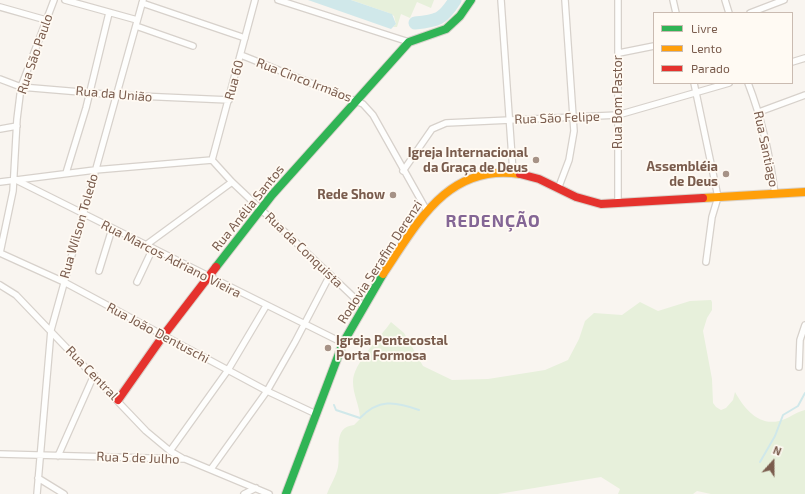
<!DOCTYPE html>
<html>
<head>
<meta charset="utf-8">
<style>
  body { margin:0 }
  #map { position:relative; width:805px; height:494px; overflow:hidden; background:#f9f5f0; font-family:"Exo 2",sans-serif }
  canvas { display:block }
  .legend { position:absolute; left:653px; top:12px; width:140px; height:72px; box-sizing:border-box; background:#fffaf3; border:1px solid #cabbb1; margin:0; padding:5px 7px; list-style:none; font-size:12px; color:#7a5c4d }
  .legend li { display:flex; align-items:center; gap:8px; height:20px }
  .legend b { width:20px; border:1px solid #cabbb1 }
  .north { position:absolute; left:753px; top:442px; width:40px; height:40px; -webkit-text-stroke:3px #fffaf3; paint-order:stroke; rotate:21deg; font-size:11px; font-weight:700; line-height:16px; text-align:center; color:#7a5c4d }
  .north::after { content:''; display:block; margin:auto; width:14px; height:18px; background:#7a5c4d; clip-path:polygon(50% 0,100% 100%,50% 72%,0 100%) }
</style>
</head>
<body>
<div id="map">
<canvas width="805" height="494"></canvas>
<ul class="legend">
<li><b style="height:5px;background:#30b455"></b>Livre</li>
<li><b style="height:5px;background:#ff9f0a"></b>Lento</li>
<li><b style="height:5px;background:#e5322d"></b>Parado</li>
</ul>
<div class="north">N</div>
</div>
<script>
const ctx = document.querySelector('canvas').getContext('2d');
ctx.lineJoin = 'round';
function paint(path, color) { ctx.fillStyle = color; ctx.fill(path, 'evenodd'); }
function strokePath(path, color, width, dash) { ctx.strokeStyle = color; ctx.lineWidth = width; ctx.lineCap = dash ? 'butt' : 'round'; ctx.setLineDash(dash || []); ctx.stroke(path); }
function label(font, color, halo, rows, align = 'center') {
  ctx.font = font + ' "Exo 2",sans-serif'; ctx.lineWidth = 3.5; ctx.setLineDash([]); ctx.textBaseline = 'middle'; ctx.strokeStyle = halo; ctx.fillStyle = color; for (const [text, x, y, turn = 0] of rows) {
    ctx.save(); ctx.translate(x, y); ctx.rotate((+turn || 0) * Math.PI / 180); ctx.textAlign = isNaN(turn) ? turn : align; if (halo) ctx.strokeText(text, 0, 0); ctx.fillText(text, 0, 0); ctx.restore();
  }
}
const green = new Path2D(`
  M 351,0 L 434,0 L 431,8 L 417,2 L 410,18 L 401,14 L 397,27 L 393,27 L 396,24 L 394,16 L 389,13 Z
  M 711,300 L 712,302 L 712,310 L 707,318 L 703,331 L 712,379 L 713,403 L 716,407 L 721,410 L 726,408 L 733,400 L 735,392 C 744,408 758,426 779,421 C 788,419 796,412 805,410 L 805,494 L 711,494 L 697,491 L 693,494 L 618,494 L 620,489 L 601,477 L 498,494 L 327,494 C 330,485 336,477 338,467 C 341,452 332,427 354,425 L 360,419 C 360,406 353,395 353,382 C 353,363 380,338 391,322 L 404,333 L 423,366 L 452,380 L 488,379 L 545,370 L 568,360 L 579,339 L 585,321 L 594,313 L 622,315 L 640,302 L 658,311 L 690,301 Z`);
const water = new Path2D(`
  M 308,0 L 351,0 L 392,14 L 396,24 L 391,29 Z`);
const stream = new Path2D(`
  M 334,405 L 336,410 L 360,418 C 378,399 395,401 419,410
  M 760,462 L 775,436 L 783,415 L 798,406 L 805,393`);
const river = new Path2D(`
  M 415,23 C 438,21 443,19 455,0`);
const street = new Path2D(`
  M 65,0 L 137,20
  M 278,0 L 409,42
  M 501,0 L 513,172
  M 618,0 L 618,204
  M 673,0 L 676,13
  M 725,0 L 729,13
  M 142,3 L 245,38
  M 0,7 L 46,20
  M 750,13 L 784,0
  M 136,26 L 193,46
  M 619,53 L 654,46
  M 241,55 L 363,104 L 373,115 L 427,211
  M 792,62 L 805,58
  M 0,79 L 21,87 L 116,95 L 229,100
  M 694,83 L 718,197 L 712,217 L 706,262
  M 748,83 C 762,119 770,155 775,194
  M 759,112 L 805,95
  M 0,129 L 17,126
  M 212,160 L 232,182 L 363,306
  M 212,160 L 255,0
  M 403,171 L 432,129 L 446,123 L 618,115 L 729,83
  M 66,173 L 86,108 L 109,13
  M 18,181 L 343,343
  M 0,182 L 95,170 L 212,160
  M 558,189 L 569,160 L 574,131 L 565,0
  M 146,245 L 232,182
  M 0,253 L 64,282 L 267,391 L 316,414
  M 0,253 L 13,191 L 17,119 L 21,87 L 54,0
  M 99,271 L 112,229
  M 137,282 L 153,248
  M 0,285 L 16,295 L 146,431 L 170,451 L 182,458
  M 799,367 L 800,340 L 805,325
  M 170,451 L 228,370 L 266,306
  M 0,454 L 185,459 L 269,494
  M 58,456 L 94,375
  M 211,469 L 267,391 L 295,342 L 330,275
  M 38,478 L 64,494
  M 37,494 L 51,330 L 143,0
  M 244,494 L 256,488`);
const fast = new Path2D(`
  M 216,267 L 272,195 L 409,42 L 446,29 L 460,16 L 471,0
  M 286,494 L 343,343 L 383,274`);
const slow = new Path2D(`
  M 703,198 L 805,192
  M 383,274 C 418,222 448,163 520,174`);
const jam = new Path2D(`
  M 520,174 L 539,179 L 576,197 L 601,204 L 703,198
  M 118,400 L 163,336 L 216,267`);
const markers = [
  [536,160,4,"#a69286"],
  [726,174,4,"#a69286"],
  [393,195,4,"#a69286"],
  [328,348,4,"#a69286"]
];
const streetNames = [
  ["Rua São Paulo",35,54,-71],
  ["Rua 60",234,80,-75],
  ["Rua Cinco Irmãos",304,80,21],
  ["Rua da União",114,94,5],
  ["Rua Bom Pastor",618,102,-90],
  ["Rua São Felipe",557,118,-2],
  ["Rua Santiago",766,149,78],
  ["Rua Anélia Santos",248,208,-51],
  ["Rua Wilson Toledo",79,226,-74],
  ["Rua da Conquista",304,250,44],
  ["Rua Marcos Adriano Vieira",171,259,27],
  ["Rodovia Serafim Derenzi",380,262,-57],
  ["Rua João Dentuschi",158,333,28],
  ["Rua Central",92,373,46],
  ["Rua 5 de Julho",138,458,2]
];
const poiNames = [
  ["Igreja Internacional",528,153],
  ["da Graça de Deus",528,168],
  ["Assembléia",718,167],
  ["de Deus",718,182],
  ["Rede Show",385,195],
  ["Igreja Pentecostal",336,341,"left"],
  ["Porta Formosa",336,356,"left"]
];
const districtNames = [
  ["REDENÇÃO",493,221]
];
paint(green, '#e7f0db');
paint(water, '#d0e8ea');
strokePath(stream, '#d0e8ea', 2);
strokePath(river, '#d0e8ea', 13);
strokePath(street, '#d7d1cb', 8);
strokePath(fast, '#d9d2cb', 10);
strokePath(slow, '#d9d2cb', 10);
strokePath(jam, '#d9d2cb', 10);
strokePath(street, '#fefefd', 5.5);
strokePath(fast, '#30b455', 8);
strokePath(slow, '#ff9f0a', 8);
strokePath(jam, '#e5322d', 8);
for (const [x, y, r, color] of markers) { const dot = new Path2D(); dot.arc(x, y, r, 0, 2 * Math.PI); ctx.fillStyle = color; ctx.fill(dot); strokePath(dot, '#fffaf3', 1.5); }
label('13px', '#7a5c4d', '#fffaf3', streetNames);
label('bold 13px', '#7a5c4d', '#fffaf3', poiNames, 'right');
ctx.letterSpacing = '1px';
label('bold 17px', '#846695', '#fffaf3', districtNames);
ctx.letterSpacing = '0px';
</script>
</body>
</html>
